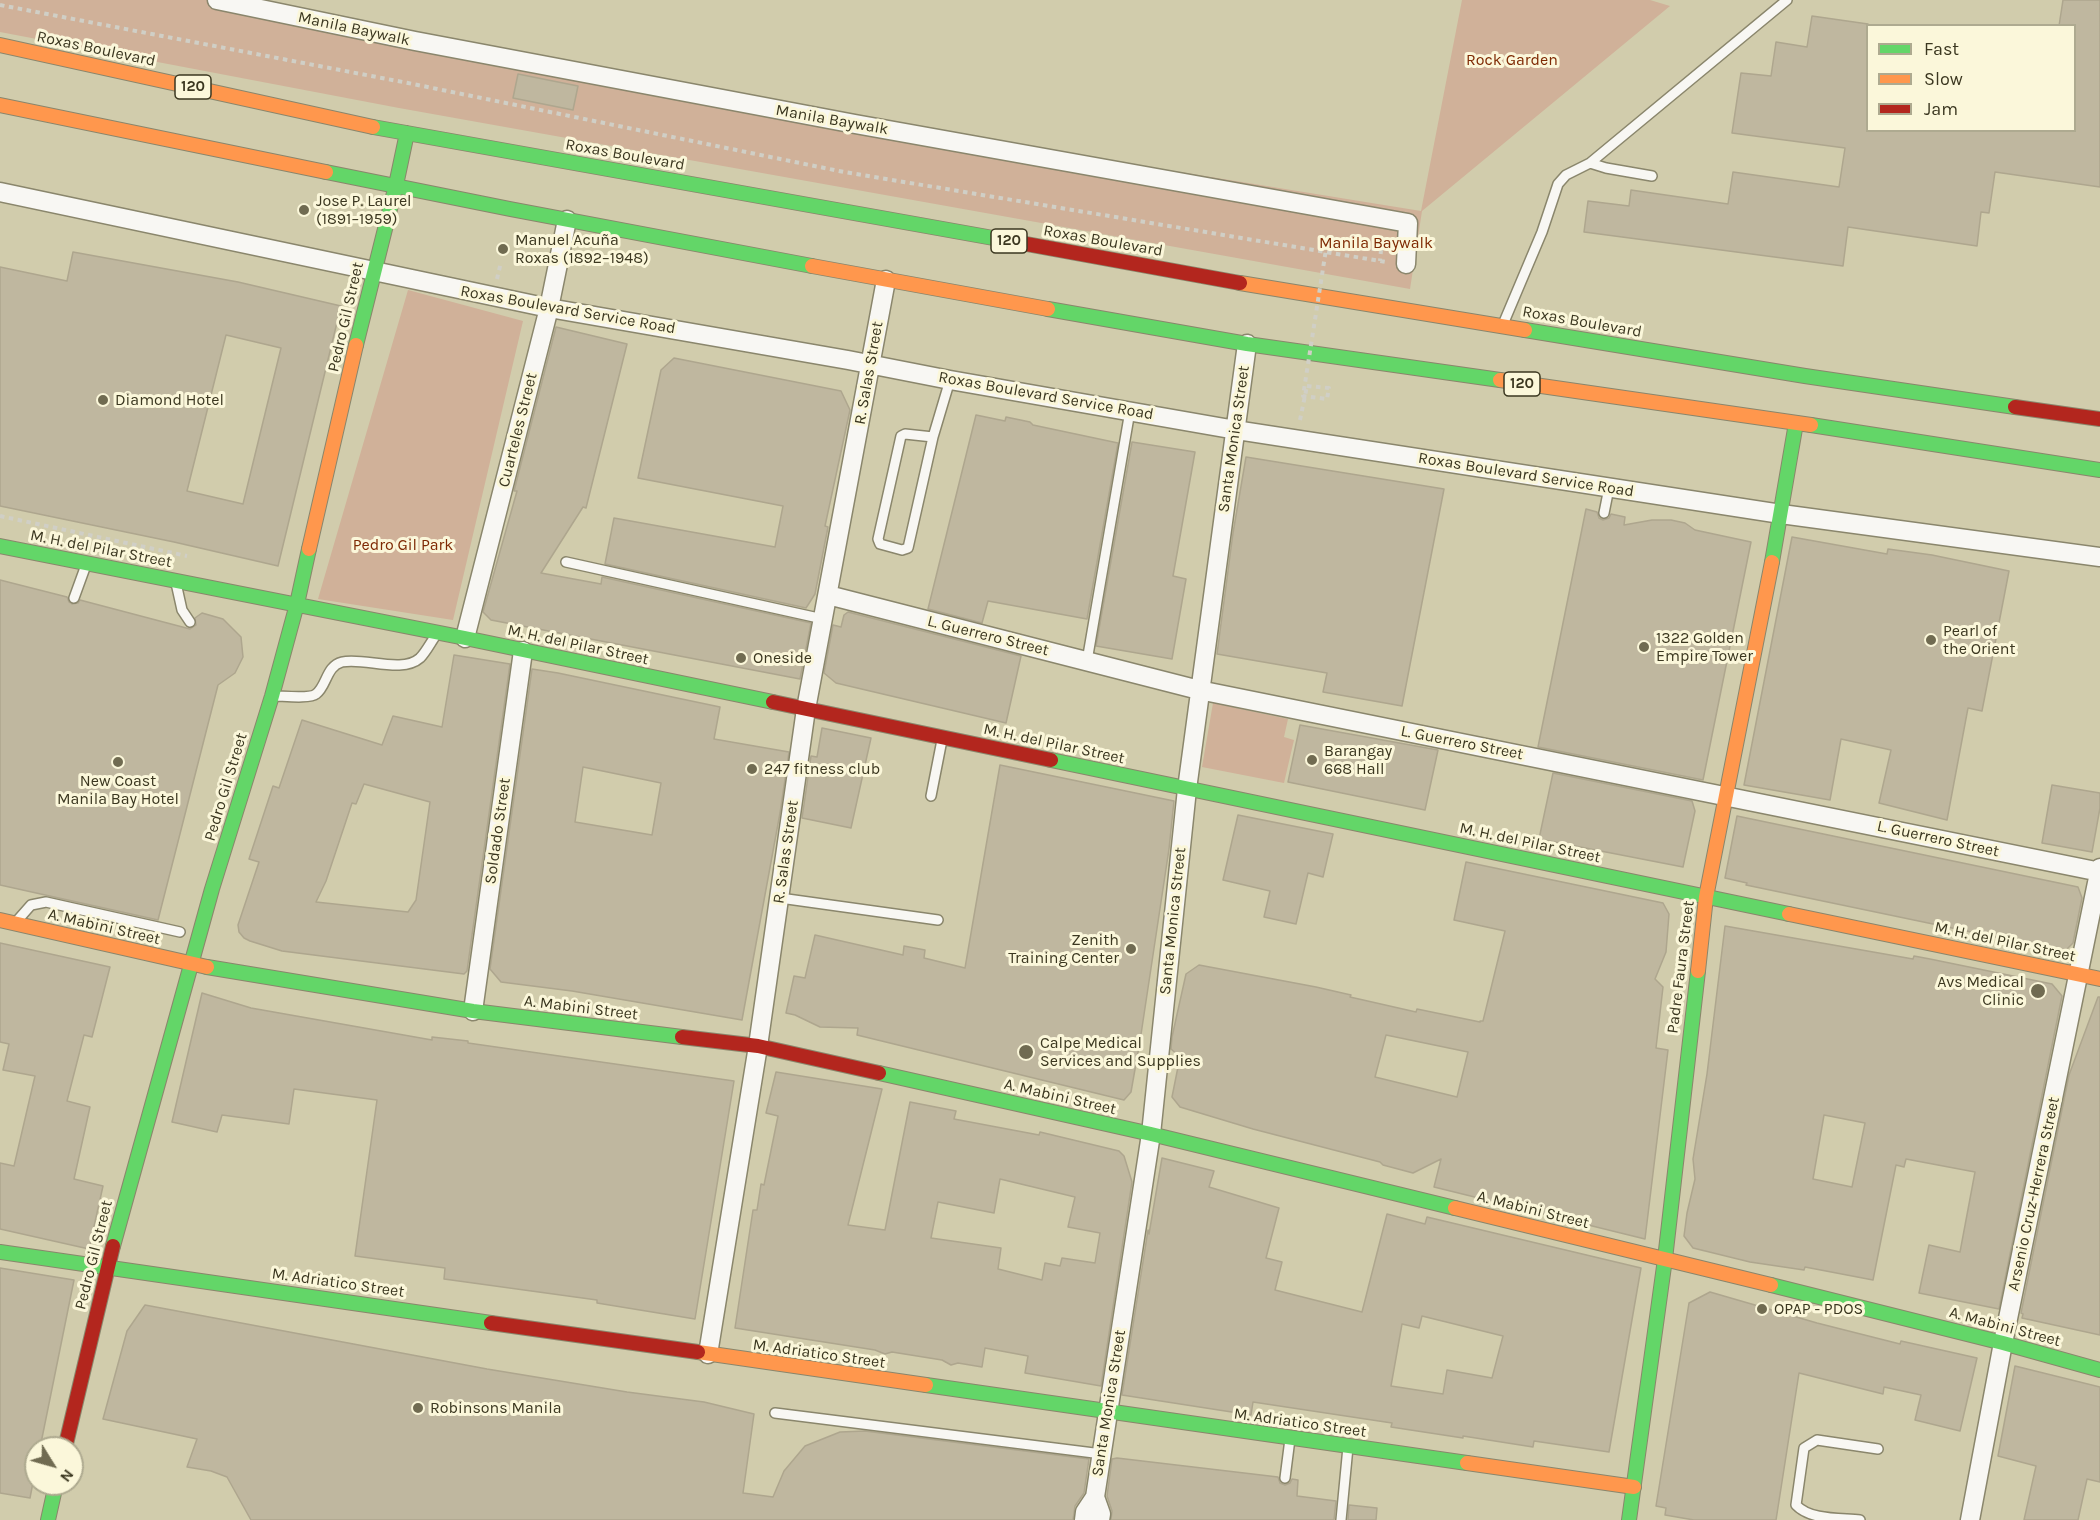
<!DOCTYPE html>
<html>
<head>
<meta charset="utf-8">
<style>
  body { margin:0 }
  #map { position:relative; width:2100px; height:1520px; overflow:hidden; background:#d1ccac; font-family:Karla,sans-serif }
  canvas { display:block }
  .legend { position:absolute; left:1866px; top:24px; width:210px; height:108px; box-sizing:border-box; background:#fbf7da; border:2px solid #aeaa90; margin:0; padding:8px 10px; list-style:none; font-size:18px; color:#3b3720 }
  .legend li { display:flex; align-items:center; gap:12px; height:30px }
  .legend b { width:30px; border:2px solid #aeaa90 }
  .north { position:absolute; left:24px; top:1436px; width:60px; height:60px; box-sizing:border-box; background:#fbf7da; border:2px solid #aeaa90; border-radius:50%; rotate:127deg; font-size:16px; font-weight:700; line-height:24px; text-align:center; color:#3b3720 }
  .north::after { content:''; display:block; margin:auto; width:21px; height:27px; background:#706b51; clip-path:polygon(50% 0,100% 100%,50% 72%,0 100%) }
</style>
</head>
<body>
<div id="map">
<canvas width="2100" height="1520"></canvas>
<ul class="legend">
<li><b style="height:8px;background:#63d668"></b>Fast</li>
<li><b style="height:8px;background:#ff974d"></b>Slow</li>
<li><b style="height:8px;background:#b3261e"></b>Jam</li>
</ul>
<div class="north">N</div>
</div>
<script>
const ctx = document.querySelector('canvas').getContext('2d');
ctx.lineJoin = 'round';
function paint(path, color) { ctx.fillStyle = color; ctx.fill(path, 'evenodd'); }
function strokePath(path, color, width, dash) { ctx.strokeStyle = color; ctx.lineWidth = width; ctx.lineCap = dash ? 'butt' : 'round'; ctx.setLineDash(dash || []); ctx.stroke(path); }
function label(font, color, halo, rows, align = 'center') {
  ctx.font = font + ' Karla,sans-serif'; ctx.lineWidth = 6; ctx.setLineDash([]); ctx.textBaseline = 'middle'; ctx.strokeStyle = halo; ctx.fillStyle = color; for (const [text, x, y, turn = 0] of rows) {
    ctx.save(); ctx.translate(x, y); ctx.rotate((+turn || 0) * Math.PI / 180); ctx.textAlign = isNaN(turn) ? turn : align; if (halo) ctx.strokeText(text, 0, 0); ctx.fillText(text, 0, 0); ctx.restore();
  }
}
const green = new Path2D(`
  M 0,0 L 249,0 L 598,70 L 1007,144 L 1421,211 L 1462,0 L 1650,0 L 1670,6 L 1422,211 L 1410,289 L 399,108 L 0,32 Z
  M 408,290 L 523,321 L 453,620 L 318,599 Z
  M 1213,703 L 1288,719 L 1284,737 L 1294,740 L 1284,783 L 1202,767 Z`);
const building = new Path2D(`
  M 2063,0 L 2100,0 L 2100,187 L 1995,172 L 1989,213 L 1981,212 L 1977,246 L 1848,227 L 1843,266 L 1584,232 L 1588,201 L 1629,206 L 1631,190 L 1728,204 L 1733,172 L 1839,187 L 1845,148 L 1732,133 L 1741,73 L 1771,76 L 1776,42 L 1807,47 L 1812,16 L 1868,24 L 1868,130 L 2074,130 L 2074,26 L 2059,26 Z
  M 518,74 L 578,86 L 573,110 L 513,98 Z
  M 73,252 L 238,282 L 341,306 L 278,566 L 174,542 L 0,506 L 0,267 L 67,281 ZM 226,335 L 281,348 L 243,504 L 187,491 Z
  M 556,327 L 627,344 L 586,508 L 583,507 L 541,573 L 601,584 L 602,577 L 811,623 L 800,679 L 491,620 L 483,612 L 517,491 L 514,491 Z
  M 674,358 L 841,391 L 850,410 L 825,526 L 828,527 L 815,594 L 806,608 L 605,564 L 614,518 L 775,547 L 783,506 L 638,478 L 661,370 Z
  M 976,415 L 1005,421 L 1006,417 L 1030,422 L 1033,425 L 1118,443 L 1087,619 L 988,601 L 982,623 L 928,609 Z
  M 1132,442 L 1195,452 L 1173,576 L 1186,579 L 1172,659 L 1096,646 Z
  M 1246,457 L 1444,489 L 1402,706 L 1323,692 L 1327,673 L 1217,654 L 1233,533 Z
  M 1586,509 L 1597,512 L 1599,518 L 1603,520 L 1609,518 L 1611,514 L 1625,517 L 1624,525 L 1652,520 L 1671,520 L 1685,523 L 1695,530 L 1751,542 L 1703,780 L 1538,747 Z
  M 1792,537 L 1887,554 L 1888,549 L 1932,555 L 2009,571 L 1982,711 L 1968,708 L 1947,820 L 1879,803 L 1891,750 L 1841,739 L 1830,800 L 1744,785 Z
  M 0,580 L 67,597 L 69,602 L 72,604 L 78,603 L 80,600 L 190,629 L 196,625 L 195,618 L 202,613 L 223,619 L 241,637 L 243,657 L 235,673 L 218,685 L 158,920 L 0,885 Z
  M 848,612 L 1021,656 L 1006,723 L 836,683 L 824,673 L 833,625 L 841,627 L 844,615 Z
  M 454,655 L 510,664 L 467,971 L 464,974 L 282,951 L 250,941 L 244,938 L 239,932 L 238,925 L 259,862 L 249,859 L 273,786 L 279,788 L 302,720 L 382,745 L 393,716 L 442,727 ZM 364,784 L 430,802 L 416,900 L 408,912 L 316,902 L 326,881 L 352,803 L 356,804 Z
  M 532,669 L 558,673 L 720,707 L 714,739 L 789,752 L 780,813 L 742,1020 L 572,991 L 501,982 L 490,969 ZM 583,767 L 661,783 L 652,835 L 575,822 Z
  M 1300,725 L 1438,750 L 1425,810 L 1288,782 Z
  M 822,728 L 871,738 L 851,828 L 802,818 L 811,756 L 817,757 Z
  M 1000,765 L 1174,801 L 1169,849 L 1140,1041 L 1131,1092 L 1124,1100 L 857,1035 L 858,1028 L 820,1027 L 795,1015 L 786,1013 L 794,976 L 805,978 L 815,935 L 903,955 L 904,946 L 925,950 L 924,958 L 965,968 Z
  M 1553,773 L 1692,801 L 1695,811 L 1683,867 L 1539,839 Z
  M 2052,785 L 2100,793 L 2100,808 L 2092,852 L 2042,843 Z
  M 1238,815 L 1333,834 L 1323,877 L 1308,873 L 1296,924 L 1264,917 L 1270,891 L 1223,880 Z
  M 1737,816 L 2078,887 L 2082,898 L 2073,943 L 2066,950 L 2048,948 L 1746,885 L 1747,883 L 1725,878 Z
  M 1466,862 L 1663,903 L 1669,914 L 1666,952 L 1655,979 L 1663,987 L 1656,1048 L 1668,1050 L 1645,1239 L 1434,1187 L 1441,1159 L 1413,1173 L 1383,1165 L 1380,1162 L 1253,1129 L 1180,1107 L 1172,1097 L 1180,1057 L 1171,1049 L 1172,1037 L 1186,974 L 1199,965 L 1316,987 L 1351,995 L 1350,997 L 1416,1012 L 1417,1009 L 1480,1022 L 1480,1021 L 1483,1021 L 1505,931 L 1454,920 ZM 1386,1035 L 1468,1052 L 1457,1097 L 1375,1077 Z
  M 1725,926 L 1913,959 L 1914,956 L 1930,959 L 2052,984 L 2062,996 L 1999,1309 L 1919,1293 L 1929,1245 L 1960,1252 L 1975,1172 L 1906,1159 L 1904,1167 L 1896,1165 L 1873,1280 L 1805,1267 L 1804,1270 L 1750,1262 L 1693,1248 L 1684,1236 L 1687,1213 L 1695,1179 L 1693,1159 L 1707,1074 ZM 1824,1115 L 1865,1123 L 1852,1187 L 1813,1179 Z
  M 0,943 L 110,967 L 92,1037 L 84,1035 L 67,1101 L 90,1107 L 74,1179 L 103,1186 L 89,1249 L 0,1229 L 0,1163 L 14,1166 L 35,1076 L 3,1070 L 9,1044 L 0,1042 Z
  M 202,993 L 251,1008 L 432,1040 L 432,1037 L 468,1041 L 468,1043 L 734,1081 L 695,1319 L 597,1303 L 597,1300 L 444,1279 L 445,1268 L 355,1256 L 377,1100 L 294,1089 L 289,1124 L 222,1115 L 217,1132 L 172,1122 Z
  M 2098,997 L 2100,997 L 2100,1335 L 2022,1318 L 2023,1314 L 2021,1313 L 2069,1075 Z
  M 776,1072 L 882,1089 L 848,1225 L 885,1230 L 910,1102 L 956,1111 L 954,1119 L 1039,1135 L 1040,1132 L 1119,1151 L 1124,1156 L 1132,1182 L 1101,1386 L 1025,1373 L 1028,1356 L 985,1348 L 982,1367 L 958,1363 L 951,1365 L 942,1360 L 892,1352 L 885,1354 L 875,1350 L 735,1328 L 753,1210 L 757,1210 L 761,1184 L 764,1185 L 778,1116 L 766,1113 ZM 1000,1179 L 1075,1197 L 1068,1227 L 1100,1233 L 1095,1263 L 1062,1258 L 1060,1266 L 1045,1263 L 1042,1280 L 998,1269 L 1001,1248 L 931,1238 L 938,1202 L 994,1213 Z
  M 1162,1158 L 1214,1171 L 1209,1187 L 1279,1208 L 1266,1258 L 1282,1262 L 1275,1290 L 1362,1312 L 1387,1214 L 1425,1224 L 1427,1217 L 1641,1268 L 1609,1452 L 1534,1441 L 1533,1447 L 1463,1436 L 1463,1438 L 1391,1427 L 1392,1423 L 1253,1402 L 1251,1415 L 1122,1395 L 1148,1230 L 1149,1234 ZM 1422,1316 L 1503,1336 L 1492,1378 L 1447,1370 L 1443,1394 L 1391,1386 L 1402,1324 L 1419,1328 Z
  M 0,1268 L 74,1280 L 40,1448 L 36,1448 L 36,1467 L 30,1498 L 0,1493 Z
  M 1710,1292 L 1817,1323 L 1900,1344 L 1901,1341 L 1977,1358 L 1960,1431 L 1915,1420 L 1921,1395 L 1884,1387 L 1883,1394 L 1799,1373 L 1776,1520 L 1694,1520 L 1665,1515 L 1666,1508 L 1656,1506 L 1689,1303 Z
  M 145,1305 L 487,1369 L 627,1392 L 704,1402 L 754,1414 L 743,1493 L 773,1497 L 784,1471 L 805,1446 L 840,1432 L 865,1431 L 1089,1459 L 1084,1493 L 1075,1506 L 1073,1520 L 251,1520 L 227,1477 L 211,1471 L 187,1467 L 197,1439 L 103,1419 L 127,1331 Z
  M 2015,1366 L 2100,1387 L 2100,1482 L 2087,1479 L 2078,1520 L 2024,1520 L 2036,1466 L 1998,1456 Z
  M 1117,1458 L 1278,1477 L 1280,1483 L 1285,1485 L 1290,1483 L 1292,1479 L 1298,1480 L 1297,1496 L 1336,1501 L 1334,1520 L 1111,1520 L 1112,1511 L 1107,1496 L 1112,1459 Z
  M 1349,1505 L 1377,1508 L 1376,1520 L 1348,1520 Z`);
const path = new Path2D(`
  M 0,5 L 408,83 L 844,172 L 1386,262
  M 1327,243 L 1381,250 L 1380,261
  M 497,279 L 501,262
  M 1300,420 L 1307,386
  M 0,516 L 187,556`);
const lane = new Path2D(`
  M 1652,176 L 1606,168 L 1590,163 L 1787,0
  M 1504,322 L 1542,232 L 1558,184 L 1566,175 L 1590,163
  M 933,437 L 905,434 L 901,436 L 878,539 L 880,544 L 902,550 L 908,548 L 933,437 L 950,380
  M 1604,513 L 1609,488
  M 566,562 L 823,619
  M 176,583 L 182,610 L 190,622
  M 74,598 L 86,565
  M 1087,661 L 1130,411
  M 274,696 C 283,696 310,699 316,694 C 327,686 326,666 342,662 C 364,657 402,674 420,658 C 426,652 431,642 436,635
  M 931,796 L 942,740
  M 780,898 L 938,920
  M 16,922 L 31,905 L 46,902 L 180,932
  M 775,1413 L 1102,1454
  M 1285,1478 L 1290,1439
  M 1341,1520 L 1348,1447
  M 1860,1520 C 1839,1518 1810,1520 1796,1505 L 1804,1448 L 1817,1440 L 1878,1449`);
const street = new Path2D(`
  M 217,0 L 415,41 L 855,124 L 1408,223 L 1406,264
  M 0,192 L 549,308 L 848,360 L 950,380 L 1236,430 L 1781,514 L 2100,557
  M 828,595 L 1199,690 L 2100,872
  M 465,638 L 549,308 L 567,220
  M 473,1011 L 523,651
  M 708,1354 L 758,1046 L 806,709 L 886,280
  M 1095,1497 L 1101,1514 L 1100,1520
  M 1084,1520 L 1085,1512 L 1095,1497 L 1151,1134 L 1187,789 L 1247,344
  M 1970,1520 L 2003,1343 L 2100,868`);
const fast = new Path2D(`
  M 373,127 L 1010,241
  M 326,172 L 510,209 L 812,266
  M 1048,309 L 1247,344 L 1500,380
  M 1525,330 L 1805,376 L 2015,407
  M 356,345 L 396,185 L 407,133
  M 1811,425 L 2100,470
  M 0,546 L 465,638 L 773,702
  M 1772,562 L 1796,423
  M 1051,760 L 1789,914
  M 207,967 L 473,1011 L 682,1037
  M 879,1073 L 1151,1134 L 1455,1208
  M 113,1246 L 212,889 L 272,696 L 297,604 L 309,549
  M 0,1252 L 491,1323
  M 1771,1285 L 2003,1343 L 2100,1370
  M 926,1385 L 1467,1463
  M 48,1520 L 56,1484
  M 1629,1520 L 1665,1259 L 1698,971`);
const slow = new Path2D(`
  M 0,45 L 373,127
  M 0,105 L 326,172
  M 812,266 L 1048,309
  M 1240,283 L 1525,330
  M 1500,380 L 1811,425
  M 309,549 L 356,345
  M 1789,914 L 2100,979
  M 0,920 L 207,967
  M 1698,971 L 1706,897 L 1772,562
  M 1455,1208 L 1771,1285
  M 698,1352 L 926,1385
  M 1467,1463 L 1634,1487`);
const jam = new Path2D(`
  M 1010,241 L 1240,283
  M 2015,407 L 2100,419
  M 773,702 L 1051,760
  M 682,1037 L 758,1046 L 879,1073
  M 491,1323 L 698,1352
  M 65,1448 L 113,1246`);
const pathBridge = new Path2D(`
  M 1307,386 L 1329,388 L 1327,399 L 1303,396 L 1327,243`);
const markers = [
  [304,210,6,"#706b51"],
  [503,249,6,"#706b51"],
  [103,400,6,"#706b51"],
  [1931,640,6,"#706b51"],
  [1644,647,6,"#706b51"],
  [741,658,6,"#706b51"],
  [1312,760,6,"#706b51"],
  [118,762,6,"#706b51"],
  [752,769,6,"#706b51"],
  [1131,949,6,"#706b51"],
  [2038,991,8,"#706b51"],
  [1026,1052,8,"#706b51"],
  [1762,1309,6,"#706b51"],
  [418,1408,6,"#706b51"]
];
const shields = [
  [193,87,36],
  [1009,241,36],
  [1522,384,36]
];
const shieldNames = [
  ["120",193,87],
  ["120",1009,241],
  ["120",1522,384]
];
const streetNames = [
  ["Manila Baywalk",354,29,12],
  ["Roxas Boulevard",96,49,12],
  ["Manila Baywalk",832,120,10],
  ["Roxas Boulevard",625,155,10],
  ["Roxas Boulevard",1103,241,10],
  ["Roxas Boulevard Service Road",568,310,10],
  ["Pedro Gil Street",346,317,-77],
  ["Roxas Boulevard",1582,322,10],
  ["R. Salas Street",869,373,-80],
  ["Roxas Boulevard Service Road",1046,396,10],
  ["Cuarteles Street",518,430,-76],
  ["Santa Monica Street",1234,439,-82],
  ["Roxas Boulevard Service Road",1526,475,9],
  ["M. H. del Pilar Street",101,549,11],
  ["L. Guerrero Street",988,636,14],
  ["M. H. del Pilar Street",578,645,12],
  ["L. Guerrero Street",1462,743,11],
  ["M. H. del Pilar Street",1054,744,12],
  ["Pedro Gil Street",226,787,-73],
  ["Soldado Street",498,831,-82],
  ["L. Guerrero Street",1938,839,12],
  ["M. H. del Pilar Street",1530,843,12],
  ["R. Salas Street",786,852,-82],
  ["Santa Monica Street",1173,921,-84],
  ["A. Mabini Street",104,927,13],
  ["M. H. del Pilar Street",2005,942,12],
  ["Padre Faura Street",1681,967,-83],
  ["A. Mabini Street",581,1008,7],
  ["A. Mabini Street",1060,1097,13],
  ["Arsenio Cruz-Herrera Street",2034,1194,-78],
  ["A. Mabini Street",1533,1210,14],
  ["Pedro Gil Street",94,1255,-76],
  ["M. Adriatico Street",338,1283,8],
  ["A. Mabini Street",2005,1327,15],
  ["M. Adriatico Street",819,1354,8],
  ["Santa Monica Street",1109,1403,-81],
  ["M. Adriatico Street",1300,1423,8]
];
const parkNames = [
  ["Rock Garden",1512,60],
  ["Manila Baywalk",1376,243],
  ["Pedro Gil Park",403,545]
];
const poiNames = [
  ["Jose P. Laurel",316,201],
  ["(1891–1959)",316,219],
  ["Manuel Acuña",515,240],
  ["Roxas (1892–1948)",515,258],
  ["Diamond Hotel",115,400],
  ["Pearl of",1943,631],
  ["the Orient",1943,649],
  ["1322 Golden",1656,638],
  ["Empire Tower",1656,656],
  ["Oneside",753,658],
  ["Barangay",1324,751],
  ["668 Hall",1324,769],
  ["247 fitness club",764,769],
  ["New Coast",118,781,"center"],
  ["Manila Bay Hotel",118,799,"center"],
  ["Zenith",1119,940,"right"],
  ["Training Center",1119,958,"right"],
  ["Avs Medical",2024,982,"right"],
  ["Clinic",2024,1000,"right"],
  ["Calpe Medical",1040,1043],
  ["Services and Supplies",1040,1061],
  ["OPAP - PDOS",1774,1309],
  ["Robinsons Manila",430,1408]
];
paint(green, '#d0b199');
paint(building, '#bfb79f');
strokePath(building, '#aea68e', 1.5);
strokePath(lane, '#8a866c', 12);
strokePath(street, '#8a866c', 21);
strokePath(fast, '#8a866c', 16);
strokePath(slow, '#8a866c', 16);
strokePath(jam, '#8a866c', 16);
strokePath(path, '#d0cfc6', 4, [4.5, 4.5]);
strokePath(lane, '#f8f7f3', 9);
strokePath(street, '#f8f7f3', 18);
strokePath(fast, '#63d668', 14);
strokePath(slow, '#ff974d', 14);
strokePath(jam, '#b3261e', 14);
strokePath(pathBridge, '#d0cfc6', 4, [4.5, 4.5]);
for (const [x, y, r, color] of markers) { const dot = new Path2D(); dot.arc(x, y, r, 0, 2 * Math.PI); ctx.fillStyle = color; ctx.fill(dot); strokePath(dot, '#fbf7da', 2); }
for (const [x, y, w] of shields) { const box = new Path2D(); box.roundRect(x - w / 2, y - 12, w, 24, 4.5); ctx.fillStyle = '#fbf7da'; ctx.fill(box); strokePath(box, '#3b3720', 1.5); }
label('bold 15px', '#3b3720', null, shieldNames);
label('16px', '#3b3720', '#fbf7da', streetNames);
label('16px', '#7e2903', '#fbf7da', parkNames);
label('16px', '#3b3720', '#fbf7da', poiNames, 'left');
</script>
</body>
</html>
